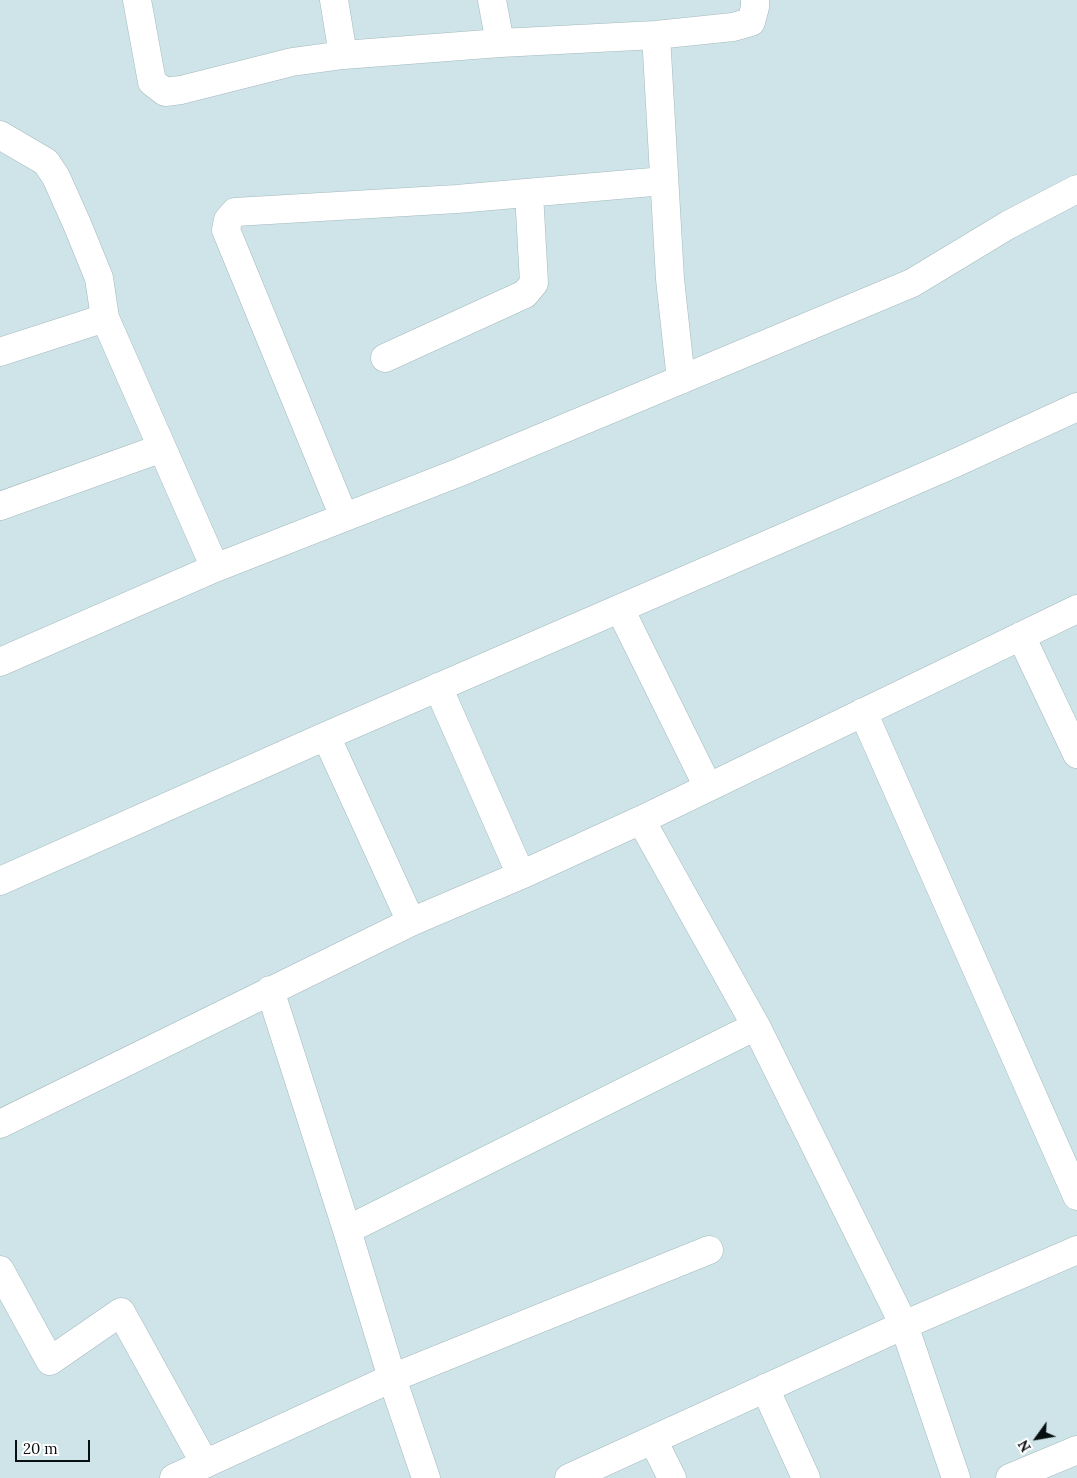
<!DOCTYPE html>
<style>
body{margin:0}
#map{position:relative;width:1077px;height:1478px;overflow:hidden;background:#cee4e9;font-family:Lora,serif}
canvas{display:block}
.north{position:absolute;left:1012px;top:1413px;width:50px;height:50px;-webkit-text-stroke:4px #fff;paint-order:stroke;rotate:238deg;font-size:14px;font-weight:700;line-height:20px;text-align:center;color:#070f10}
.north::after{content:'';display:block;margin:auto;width:18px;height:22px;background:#070f10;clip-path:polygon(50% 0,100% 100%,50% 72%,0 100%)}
.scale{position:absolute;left:15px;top:1440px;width:75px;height:22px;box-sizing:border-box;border:2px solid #070f10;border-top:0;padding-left:6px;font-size:15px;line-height:18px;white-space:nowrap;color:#070f10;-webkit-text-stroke:4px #fff;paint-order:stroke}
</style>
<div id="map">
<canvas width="1077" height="1478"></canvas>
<div class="north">N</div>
<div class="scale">20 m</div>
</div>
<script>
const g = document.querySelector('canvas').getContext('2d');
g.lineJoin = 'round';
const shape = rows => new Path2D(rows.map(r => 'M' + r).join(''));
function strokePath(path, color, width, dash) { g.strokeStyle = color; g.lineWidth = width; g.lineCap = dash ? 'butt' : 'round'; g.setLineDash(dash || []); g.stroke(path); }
const minor = shape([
 [137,0,152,82,165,92,181,90,292,62,343,55,500,43,656,35,733,27,751,22,755,7,755,0],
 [334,0,343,55],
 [492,0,500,43],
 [656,35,670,279,681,380],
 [0,135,46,162,56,177,77,224,99,278,105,318],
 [0,352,105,318,215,568],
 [385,358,525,294,534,283,529,193],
 [0,506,162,448],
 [344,517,226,230,228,220,235,212,457,199,664,181],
 [620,609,708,787],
 [1021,636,1077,754],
 [0,662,215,568,460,472,912,283,1008,225,1077,189],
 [438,687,521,875],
 [863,712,1077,1196],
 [326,736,411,922],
 [0,881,326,736,953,464,1077,407],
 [270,990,347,1230,392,1378,426,1478],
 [756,1026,904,1325,956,1478],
 [0,1124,411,922,521,875,641,820],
 [347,1230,756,1026,641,820,1077,609],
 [0,1270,50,1361,121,1312,205,1464],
 [765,1388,806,1478],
 [653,1440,672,1478],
 [174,1478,392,1378,709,1250],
 [569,1478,904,1325,1077,1250],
 [1010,1478,1077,1450]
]);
strokePath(minor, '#a3b9bd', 29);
strokePath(minor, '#fff', 28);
</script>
